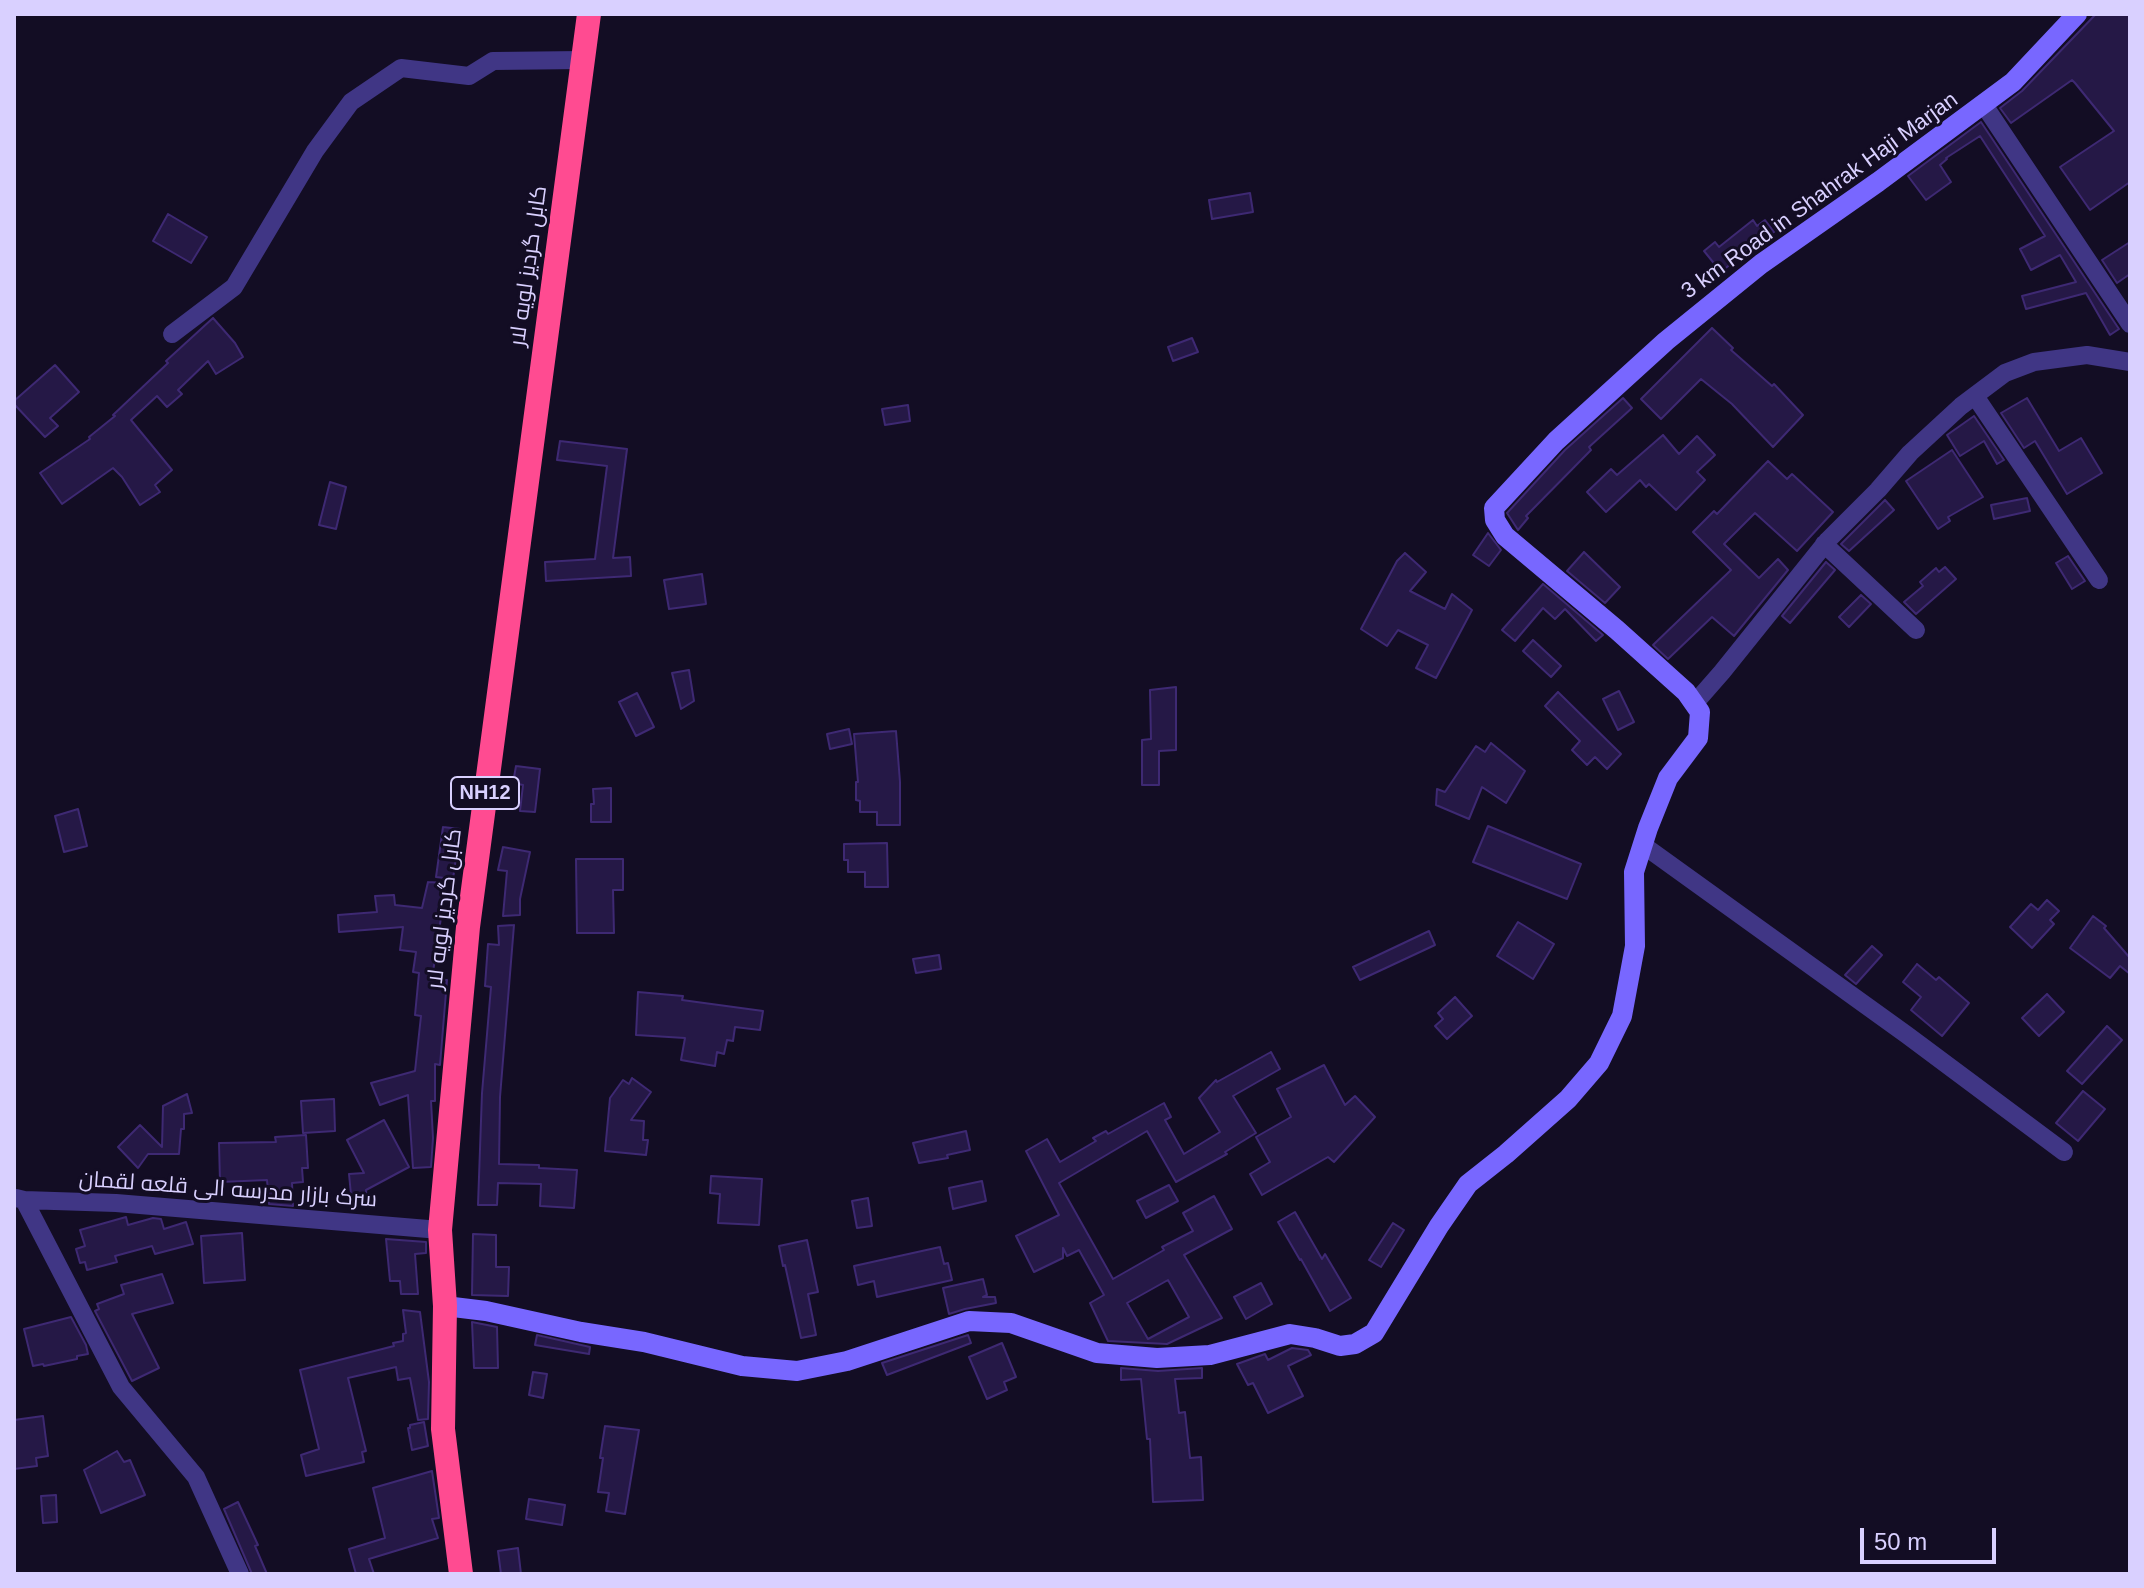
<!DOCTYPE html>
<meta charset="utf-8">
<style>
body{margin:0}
#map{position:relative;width:2144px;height:1588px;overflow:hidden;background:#130d24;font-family:Helvetica,sans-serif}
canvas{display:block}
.frame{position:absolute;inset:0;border:16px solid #d9d0ff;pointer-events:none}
.scale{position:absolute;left:1860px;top:1528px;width:136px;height:36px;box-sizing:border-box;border:4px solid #d9d0ff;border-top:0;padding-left:10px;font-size:24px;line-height:28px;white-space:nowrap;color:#d9d0ff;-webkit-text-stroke:6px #130d24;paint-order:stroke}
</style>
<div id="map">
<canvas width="2144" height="1588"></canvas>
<div class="frame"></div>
<div class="scale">50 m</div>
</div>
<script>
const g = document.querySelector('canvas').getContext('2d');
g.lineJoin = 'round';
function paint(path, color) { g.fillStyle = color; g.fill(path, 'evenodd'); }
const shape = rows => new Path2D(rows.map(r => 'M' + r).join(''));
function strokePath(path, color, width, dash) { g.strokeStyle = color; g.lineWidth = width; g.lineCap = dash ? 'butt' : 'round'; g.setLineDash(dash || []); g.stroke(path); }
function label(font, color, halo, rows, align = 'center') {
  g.font = font + ' Helvetica,Cairo,sans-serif'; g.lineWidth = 6; g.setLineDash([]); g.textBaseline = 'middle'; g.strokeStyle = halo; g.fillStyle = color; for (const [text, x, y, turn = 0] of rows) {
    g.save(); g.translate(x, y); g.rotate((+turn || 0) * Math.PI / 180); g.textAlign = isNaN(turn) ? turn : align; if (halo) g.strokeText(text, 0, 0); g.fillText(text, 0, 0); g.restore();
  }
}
const building = shape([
 [2096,14,2130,14,2130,182,2090,210,2060,167,2114,131,2075,83,2072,80,2011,123,2000,108,2022,91,2096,14],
 [1981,122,2119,329,2110,335,2086,293,2026,309,2022,296,2076,282,2060,255,2031,270,2020,249,2045,236,1980,136,1946,158,1947,159,1940,165,1951,182,1926,200,1908,176,1981,122],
 [1250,193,1253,212,1212,219,1209,200,1250,193],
 [168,214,207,237,191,263,153,241,168,214],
 [1753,220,1757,226,1765,220,1774,232,1755,244,1721,272,1704,251,1715,242,1719,247,1753,220],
 [2130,242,2130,274,2117,283,2102,260,2130,242],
 [213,318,235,343,243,357,216,374,208,361,178,390,182,394,167,407,157,396,131,420,172,470,155,485,160,492,140,505,122,477,113,468,62,504,40,473,90,439,89,437,115,416,113,415,168,363,166,361,213,318],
 [1712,328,1733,348,1731,350,1772,386,1774,384,1803,415,1773,447,1732,404,1701,379,1661,419,1641,399,1712,328],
 [1192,338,1198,352,1173,361,1168,347,1192,338],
 [55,365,79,392,50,418,58,426,45,437,14,404,14,401,55,365],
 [1623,398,1632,408,1589,447,1591,450,1526,516,1528,518,1518,530,1507,513,1565,450,1623,398],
 [2027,398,2059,451,2081,438,2102,473,2067,494,2035,441,2024,448,2001,413,2027,398],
 [908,405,910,421,885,425,882,409,908,405],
 [1974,416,2004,460,1997,464,1984,441,1960,456,1947,435,1974,416],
 [1663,435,1679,454,1697,436,1715,455,1697,472,1705,480,1676,510,1649,484,1646,487,1640,480,1606,512,1587,492,1611,469,1617,475,1663,435],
 [560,441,627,449,613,558,630,557,631,576,546,581,545,562,595,559,607,466,557,460,560,441],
 [1952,450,1983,497,1948,517,1950,521,1938,529,1906,481,1952,450],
 [1768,461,1787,479,1792,474,1833,512,1797,551,1755,513,1724,544,1759,578,1778,559,1788,570,1734,636,1712,617,1668,659,1653,645,1731,570,1693,532,1714,511,1717,514,1768,461],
 [330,482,346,487,336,529,319,525,330,482],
 [2027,498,2030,511,1994,519,1991,505,2027,498],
 [1885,500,1894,510,1849,551,1841,544,1885,500],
 [1488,533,1501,550,1489,566,1473,555,1488,533],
 [1584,552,1620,587,1605,603,1567,571,1584,552],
 [1405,553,1426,572,1410,591,1445,609,1452,594,1472,610,1436,678,1416,668,1428,645,1398,630,1387,646,1361,629,1397,561,1405,553],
 [2068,556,2085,581,2072,589,2056,563,2068,556],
 [1826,562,1835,570,1790,623,1782,616,1826,562],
 [1945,567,1956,579,1916,614,1904,602,1923,586,1920,582,1936,568,1939,572,1945,567],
 [702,574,706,604,669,609,664,580,702,574],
 [1543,584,1603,635,1596,641,1565,609,1555,619,1543,608,1515,641,1502,630,1543,584],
 [1861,595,1871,604,1849,627,1839,617,1861,595],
 [1533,640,1561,666,1551,677,1523,651,1533,640],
 [689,670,694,701,681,709,672,673,689,670],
 [1176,687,1176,750,1159,751,1159,785,1142,785,1142,740,1151,739,1150,690,1176,687],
 [1619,691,1634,722,1618,730,1603,699,1619,691],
 [1558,692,1621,754,1607,769,1595,757,1587,765,1572,750,1580,741,1545,706,1558,692],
 [637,693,654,727,636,736,619,702,637,693],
 [849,729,852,744,830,749,827,734,849,729],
 [896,731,900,782,900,825,877,825,877,812,860,812,860,801,856,800,856,782,858,782,854,734,896,731],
 [1491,743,1525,771,1506,803,1482,787,1469,819,1436,805,1437,789,1445,792,1476,746,1485,752,1491,743],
 [516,766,540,769,535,812,520,811,523,785,513,783,516,766],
 [611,788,611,822,591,822,591,804,594,804,593,789,611,788],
 [78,809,87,846,64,852,55,816,78,809],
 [1488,826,1581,864,1567,899,1473,862,1488,826],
 [443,827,460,829,453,879,436,877,443,827],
 [887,843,888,887,865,887,865,872,848,872,848,860,844,860,844,844,887,843],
 [503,847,530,852,520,899,520,915,503,916,507,871,498,870,503,847],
 [576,859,623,859,623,890,613,890,614,933,577,933,576,859],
 [428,882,446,883,432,979,447,980,440,1065,435,1064,435,1101,431,1101,433,1138,431,1167,413,1168,408,1095,380,1105,371,1083,415,1071,421,1016,415,1015,419,973,413,972,416,952,400,950,403,927,339,932,338,915,377,912,375,896,394,895,395,905,422,908,428,882],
 [2047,900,2059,911,2050,920,2054,924,2032,948,2010,927,2031,904,2038,910,2047,900],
 [2093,916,2106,926,2104,928,2130,958,2130,974,2120,966,2110,978,2070,948,2093,916],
 [1518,922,1554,944,1533,979,1497,956,1518,922],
 [514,925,500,1097,499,1164,539,1165,539,1168,577,1170,574,1208,540,1206,541,1184,498,1183,497,1205,478,1205,482,1093,491,987,485,986,488,944,499,945,498,926,514,925],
 [1429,931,1435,945,1360,980,1353,967,1429,931],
 [1872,946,1882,955,1856,984,1845,975,1872,946],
 [939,955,941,969,916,973,913,959,939,955],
 [1917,964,1936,980,1939,977,1969,1003,1942,1036,1911,1010,1921,997,1903,982,1917,964],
 [638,992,683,996,682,1000,763,1011,760,1030,735,1027,733,1041,727,1040,724,1054,717,1052,715,1066,681,1060,685,1038,636,1035,638,992],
 [2047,994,2064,1012,2039,1036,2022,1018,2047,994],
 [1455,997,1472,1016,1447,1039,1435,1026,1443,1019,1438,1013,1455,997],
 [2107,1026,2122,1040,2082,1084,2067,1071,2107,1026],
 [1271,1052,1280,1069,1233,1096,1256,1133,1225,1152,1227,1154,1176,1182,1147,1131,1059,1183,1113,1279,1164,1250,1162,1247,1193,1231,1183,1213,1214,1196,1232,1229,1184,1255,1222,1318,1167,1344,1108,1341,1090,1303,1104,1295,1079,1250,1067,1256,1063,1248,1063,1258,1034,1272,1016,1236,1059,1215,1026,1151,1047,1139,1060,1162,1096,1141,1093,1138,1106,1131,1108,1134,1164,1103,1171,1117,1165,1120,1184,1154,1220,1132,1199,1098,1216,1080,1217,1082,1271,1052],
 [1168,1280,1189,1317,1148,1339,1127,1303,1168,1280],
 [1324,1065,1345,1105,1355,1096,1375,1117,1334,1162,1328,1157,1262,1195,1250,1174,1270,1162,1256,1137,1291,1117,1277,1089,1324,1065],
 [632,1078,651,1092,631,1120,644,1121,643,1140,648,1140,646,1155,605,1151,610,1098,623,1080,629,1084,632,1078],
 [2083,1091,2105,1109,2078,1141,2056,1123,2083,1091],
 [187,1094,192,1113,184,1114,184,1129,181,1129,179,1154,148,1154,138,1168,118,1147,140,1125,162,1147,163,1106,187,1094],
 [334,1099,335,1131,303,1133,301,1101,334,1099],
 [384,1120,409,1167,366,1190,367,1206,352,1205,349,1174,364,1173,347,1140,384,1120],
 [966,1131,970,1150,947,1155,948,1158,919,1163,913,1143,966,1131],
 [306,1135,308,1168,302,1168,303,1182,292,1183,293,1206,269,1204,267,1180,220,1182,219,1143,276,1142,275,1137,306,1135],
 [711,1176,762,1179,759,1225,718,1223,720,1194,710,1193,711,1176],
 [982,1181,986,1201,953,1209,949,1188,982,1181],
 [1169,1185,1178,1201,1146,1218,1137,1201,1169,1185],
 [868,1198,872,1226,857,1228,852,1201,868,1198],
 [1295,1212,1322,1259,1325,1254,1351,1298,1330,1311,1301,1259,1300,1260,1278,1222,1295,1212],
 [126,1217,128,1225,153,1218,161,1219,164,1229,186,1222,193,1244,155,1254,152,1246,115,1256,117,1262,87,1270,85,1262,80,1263,76,1249,85,1246,80,1230,126,1217],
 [1393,1223,1404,1230,1381,1267,1369,1260,1393,1223],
 [242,1233,245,1280,204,1283,201,1236,242,1233],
 [473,1234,496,1235,496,1267,509,1267,508,1296,472,1295,473,1234],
 [386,1239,426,1242,426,1253,415,1254,418,1294,401,1294,400,1281,390,1281,386,1239],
 [807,1240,818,1292,808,1294,816,1335,801,1338,785,1265,783,1266,779,1246,807,1240],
 [940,1247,944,1264,948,1263,952,1280,877,1297,874,1281,858,1285,854,1266,940,1247],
 [162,1274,173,1303,132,1314,159,1368,132,1381,95,1311,99,1309,97,1304,124,1294,121,1285,162,1274],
 [983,1279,987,1295,983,1297,995,1297,996,1303,965,1309,949,1314,943,1288,983,1279],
 [1261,1283,1272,1304,1246,1319,1234,1297,1261,1283],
 [403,1310,420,1312,429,1382,428,1419,418,1420,410,1378,398,1380,396,1367,348,1378,366,1451,362,1452,364,1462,306,1476,301,1455,319,1449,300,1370,394,1346,393,1343,403,1341,403,1334,406,1333,403,1310],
 [71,1317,86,1345,88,1354,77,1356,77,1359,44,1366,43,1364,33,1366,24,1329,71,1317],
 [472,1322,497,1327,498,1368,474,1368,472,1322],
 [537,1335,590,1347,589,1354,535,1345,537,1335],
 [968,1335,971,1343,887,1375,882,1363,968,1335],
 [1002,1343,1016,1377,1004,1382,1007,1390,987,1399,969,1357,1002,1343],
 [1292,1348,1308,1350,1311,1355,1288,1366,1303,1396,1268,1413,1253,1383,1248,1385,1237,1364,1265,1354,1268,1360,1292,1348],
 [1121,1368,1158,1371,1202,1368,1202,1378,1175,1379,1179,1413,1185,1412,1190,1458,1201,1457,1203,1500,1153,1502,1150,1439,1147,1439,1141,1379,1121,1380,1121,1368],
 [533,1372,547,1374,543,1398,529,1395,533,1372],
 [43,1416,48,1456,36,1458,37,1466,14,1469,14,1420,43,1416],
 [424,1422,428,1446,412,1450,408,1428,410,1428,410,1425,424,1422],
 [605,1426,639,1430,625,1514,606,1511,609,1493,598,1492,603,1458,600,1458,605,1426],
 [117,1451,124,1462,130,1460,145,1495,101,1513,84,1470,117,1451],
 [432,1471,439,1518,432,1519,438,1538,369,1559,374,1574,356,1574,349,1549,385,1538,373,1488,432,1471],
 [56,1495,57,1522,43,1523,41,1496,56,1495],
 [529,1499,565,1505,562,1525,526,1519,529,1499],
 [238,1502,258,1545,255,1546,267,1574,252,1574,224,1509,238,1502],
 [518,1548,521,1574,501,1574,498,1551,518,1548]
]);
paint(building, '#251846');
strokePath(building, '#3e2973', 2);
strokePath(shape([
 [1984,105,2130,324],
 [172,334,234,287,315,151,351,102,401,68,469,76,493,61,582,60],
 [1975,396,2099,580],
 [1824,544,1916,630],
 [1694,704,1722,672,1828,540,1878,490,1910,453,1961,406,2005,373,2034,362,2087,355,2130,362],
 [1643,845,1907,1035,2064,1152],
 [16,1198,24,1200,116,1203,440,1230],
 [24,1200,121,1387,196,1477,240,1574]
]), '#403685', 18);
strokePath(shape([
 [445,1306,486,1311,581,1332,644,1342,742,1366,797,1371,847,1361,969,1321,1011,1323,1097,1353,1157,1358,1210,1355,1290,1334,1315,1338,1340,1346,1355,1344,1374,1333,1439,1226,1468,1184,1506,1154,1568,1099,1599,1063,1622,1016,1635,946,1634,872,1648,828,1668,778,1698,738,1700,712,1686,692,1617,630,1505,536,1495,520,1494,508,1556,441,1666,341,1761,264,1878,182,2013,82,2077,14]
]), '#7867ff', 20);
strokePath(shape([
 [461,1574,443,1429,445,1306,440,1230,468,927,589,14]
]), '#ff4b91', 24);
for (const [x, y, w] of [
 [485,793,68]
]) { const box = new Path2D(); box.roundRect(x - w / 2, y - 16, w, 32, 6); g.fillStyle = '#130d24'; g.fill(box); strokePath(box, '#d9d0ff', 2); }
label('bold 20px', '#d9d0ff', null, [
 ["NH12",485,793]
]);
label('22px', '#d9d0ff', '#130d24', [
 ["3 km Road in Shahrak Haji Marjan",1820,196,-36],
 ["کابل گردیز لویه لار",529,266,-82],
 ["کابل گردیز لویه لار",445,909,-83],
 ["سرک بازار مدرسه الی قلعه لقمان",228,1190,4]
]);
</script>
